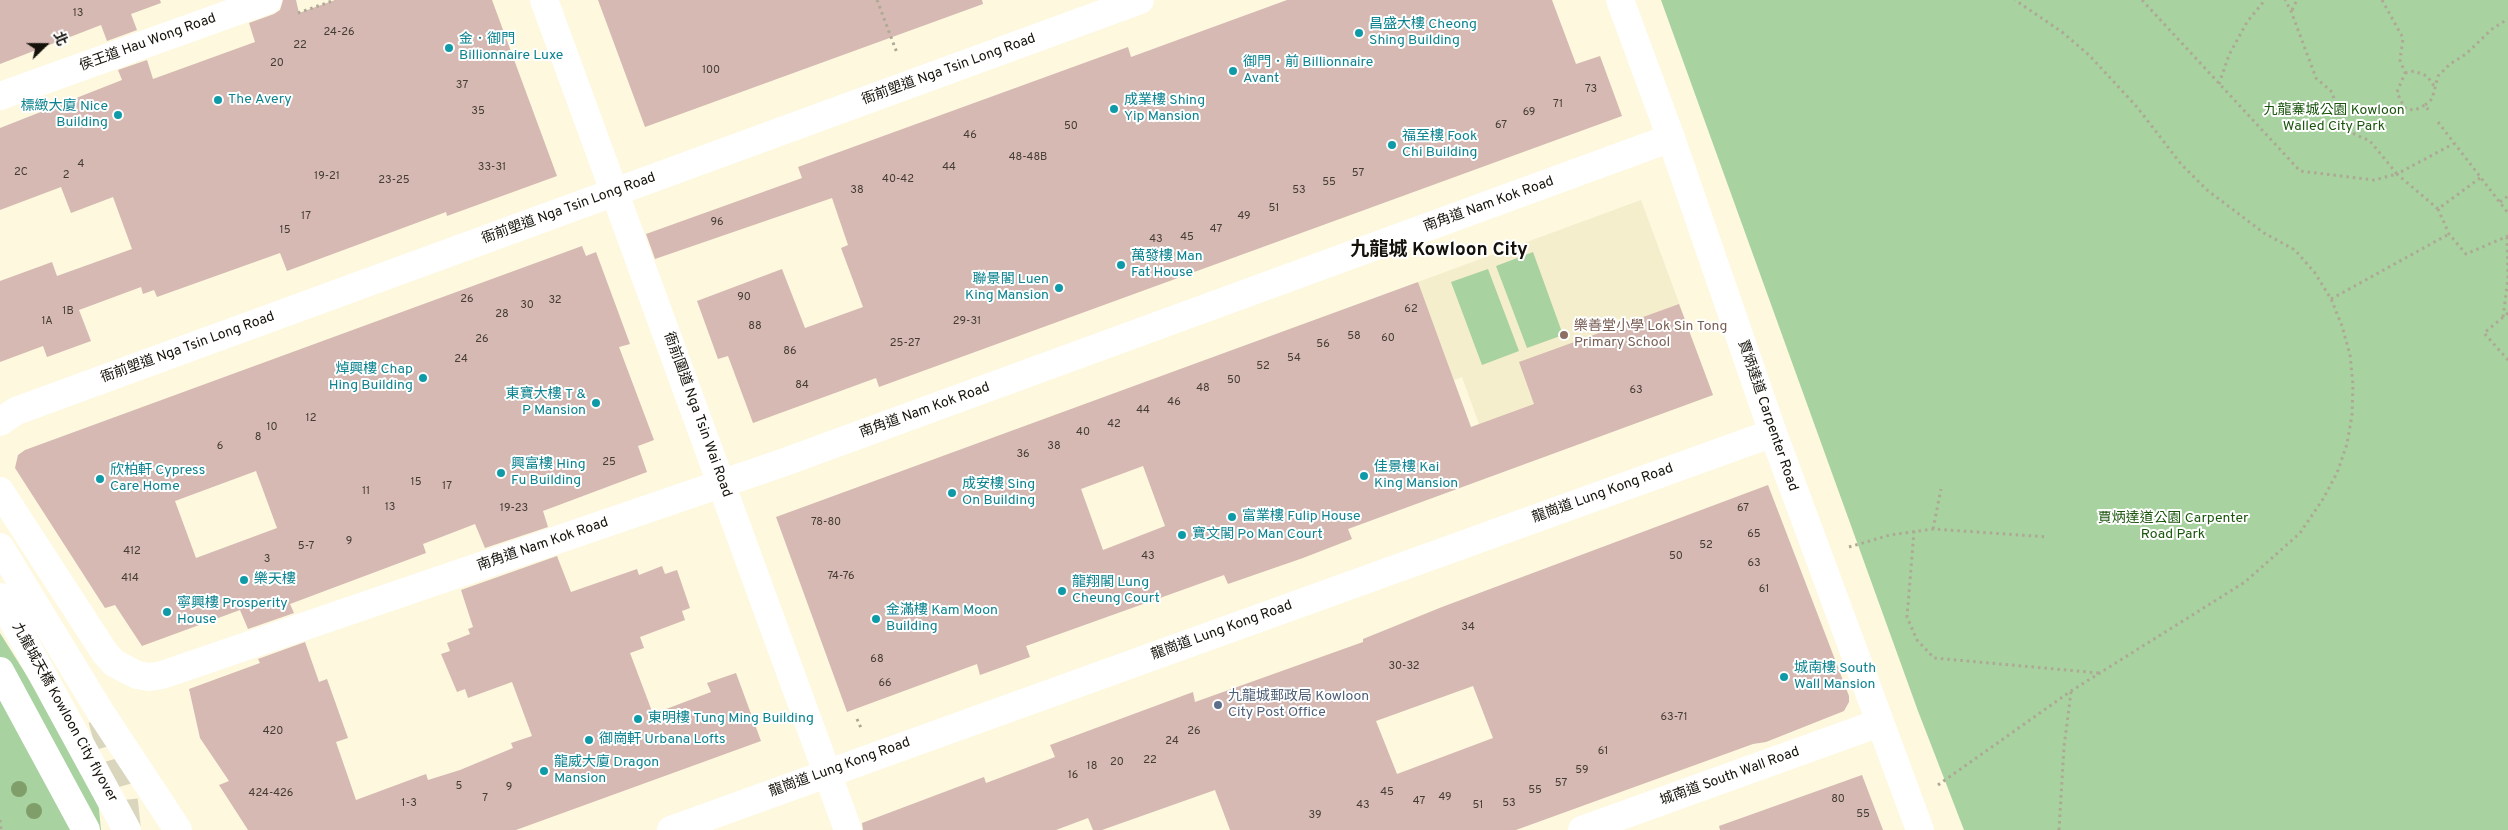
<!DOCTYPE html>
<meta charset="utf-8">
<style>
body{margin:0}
#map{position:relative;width:2508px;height:830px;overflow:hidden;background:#fdf8de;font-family:Overpass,"Noto Sans TC",sans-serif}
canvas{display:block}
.north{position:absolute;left:20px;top:20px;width:50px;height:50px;-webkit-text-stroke:4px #fff;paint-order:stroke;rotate:68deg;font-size:14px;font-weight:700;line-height:20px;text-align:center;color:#14120a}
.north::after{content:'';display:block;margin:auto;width:18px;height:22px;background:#14120a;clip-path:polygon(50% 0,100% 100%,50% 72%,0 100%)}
</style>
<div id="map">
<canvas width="2508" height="830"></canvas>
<div class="north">北</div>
</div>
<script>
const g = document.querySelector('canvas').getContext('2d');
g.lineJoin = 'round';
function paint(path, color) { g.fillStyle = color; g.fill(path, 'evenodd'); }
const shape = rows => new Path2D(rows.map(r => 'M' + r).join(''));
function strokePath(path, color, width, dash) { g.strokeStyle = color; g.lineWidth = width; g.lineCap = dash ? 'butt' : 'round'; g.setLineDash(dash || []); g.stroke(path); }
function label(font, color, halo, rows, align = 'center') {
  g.font = font + ' Overpass,"Noto Sans TC",sans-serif'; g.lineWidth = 4; g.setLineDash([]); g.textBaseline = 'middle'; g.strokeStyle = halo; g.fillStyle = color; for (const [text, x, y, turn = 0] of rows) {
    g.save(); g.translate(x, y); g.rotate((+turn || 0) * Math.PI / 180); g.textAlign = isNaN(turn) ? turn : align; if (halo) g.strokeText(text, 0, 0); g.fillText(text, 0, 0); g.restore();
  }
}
paint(shape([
 [1641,200,1713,395,1497,474,1462,377,1454,380,1418,282]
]), '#f4eecc');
paint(shape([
 [1661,0,2508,0,2508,830,1964,830,1918,711],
 [1533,252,1563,335,1527,348,1496,266],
 [1488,269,1519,351,1482,365,1451,282],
 [0,633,91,778,98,799,101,830,0,830]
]), '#a8d29f');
paint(shape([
 [0,0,160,0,161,3,131,14,137,30,107,41,101,25,0,64],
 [283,0,296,0,299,13,335,0,492,0,557,176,447,216,446,212,287,271,280,253,157,297,154,290,143,294,141,287,79,310,91,341,47,357,43,346,0,362,0,281,52,262,57,276,132,249,113,197,71,213,61,187,0,210,0,128,122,80,118,70,147,60,153,79,255,42,249,23,274,14,280,10],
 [598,0,982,0,983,4,645,127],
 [1287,0,1552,0,1576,64,1600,56,1622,116,879,387,876,378,753,423,728,356,718,359,697,301,782,269,805,328,863,307,841,248,848,245,832,198,655,259,646,234,802,178,798,167,1128,47,1131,57],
 [582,246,586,256,596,252,630,344,619,347,654,440,638,446,647,472,543,511,548,527,485,548,475,524,423,544,426,553,290,604,294,613,248,629,240,610,142,646,115,605,105,608,15,468,18,455,25,450],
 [256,471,277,528,196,558,175,501],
 [1418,282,1471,427,1534,404,1519,362,1679,304,1713,395,1348,529,1352,539,1303,558,1228,584,1224,575,1026,646,1030,657,980,675,977,664,847,712,776,517],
 [1143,466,1165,526,1103,550,1081,489],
 [1768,485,1849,696,1849,702,1844,711,1766,742,1753,744,1516,830,1230,830,1215,790,1102,830,1093,830,1088,818,1056,830,863,830,862,823,984,777,986,783,1055,757,1050,745,1193,692,1195,702,1363,642,1363,639,1442,607],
 [1473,686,1493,738,1397,774,1376,721],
 [557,556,571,592,637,569,639,575,662,566,665,574,677,570,690,608,682,611,685,620,640,637,644,648,630,653,653,714,711,692,707,683,736,673,761,741,516,830,248,830,219,785,229,781,200,738,189,689,260,663,258,659,305,642,319,682,327,679,348,738,336,742,356,800,426,774,428,780,460,770,513,748,511,743,532,736,512,682,468,698,465,689,457,692,441,654,450,651,447,643,470,634,468,629,473,627,461,590],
 [1862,775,1883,830,1720,830,1719,826]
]), '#d5b9b2');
strokePath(shape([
 [102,719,123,793,127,830]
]), '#dad6be', 28, [28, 14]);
strokePath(shape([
 [877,0,897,53],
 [2142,0,2300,171,2374,180,2397,174,2370,141,2343,129,2332,92,2316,78,2291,11,2285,0],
 [2382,0,2403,38,2400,60,2405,73,2397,92,2401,101,2406,109,2415,110,2425,105,2429,111],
 [2292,10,2297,0],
 [298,13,335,0],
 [2405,73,2414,71,2427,76,2434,86],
 [2219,84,2229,55,2247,22,2265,0],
 [2425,105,2432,99,2438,76,2450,64,2466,54,2492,29,2508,19],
 [2438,122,2508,213],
 [2480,178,2438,209,2449,234,2466,254,2508,236],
 [2500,202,2508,196],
 [2438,209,2397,174,2453,144],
 [2331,299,2449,234],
 [2508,313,2484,333,2508,360],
 [2503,317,2508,279,2507,236],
 [1933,529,1941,489],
 [1914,531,1907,617,1917,640,1934,658,2099,673],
 [1849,547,1890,535,1933,529,2048,537],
 [857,719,861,728],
 [1938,785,2071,691,2245,582,2300,533,2323,499,2337,473,2347,444,2352,415,2353,385,2350,355,2342,326,2331,299,2315,273,2295,250,2264,233,2207,190,2181,164,2137,107,2089,55,2062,32,2015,0],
 [0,820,1,830],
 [2059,830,2064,747,2071,692]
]), '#ada995', 3, [2.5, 4]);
strokePath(shape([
 [0,96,268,0],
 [0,422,16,411,1140,0],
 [0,491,105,653,114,663,137,675,149,677,162,675,782,463,1671,138],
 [671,830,1773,433],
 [1582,830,1879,723]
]), '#fff', 28);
strokePath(shape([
 [544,0,848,830],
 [1620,0,1671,138,1773,433,1920,830]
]), '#fff', 28);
strokePath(shape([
 [0,547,101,713,178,830]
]), '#fff', 28);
strokePath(shape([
 [0,597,127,830],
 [0,671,86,830]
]), '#fff', 28);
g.fillStyle = '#809e6a';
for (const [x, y] of [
 [19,789],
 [34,811]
]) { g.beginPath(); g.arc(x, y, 8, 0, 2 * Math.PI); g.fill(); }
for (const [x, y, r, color] of [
 [1359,33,5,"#0f9aa8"],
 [449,48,5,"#0f9aa8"],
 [1233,71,5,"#0f9aa8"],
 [218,100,5,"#0f9aa8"],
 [1114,109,5,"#0f9aa8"],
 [118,115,5,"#0f9aa8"],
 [1392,145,5,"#0f9aa8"],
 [1121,265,5,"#0f9aa8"],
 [1059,288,5,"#0f9aa8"],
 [1564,335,5,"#8d6e63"],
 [423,378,5,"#0f9aa8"],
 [596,403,5,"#0f9aa8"],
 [501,473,5,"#0f9aa8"],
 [1364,476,5,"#0f9aa8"],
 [100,479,5,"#0f9aa8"],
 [952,493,5,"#0f9aa8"],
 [1232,517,5,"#0f9aa8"],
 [1182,535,5,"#0f9aa8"],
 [244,580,5,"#0f9aa8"],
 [1062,591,5,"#0f9aa8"],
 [167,612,5,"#0f9aa8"],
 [876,619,5,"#0f9aa8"],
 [1784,677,5,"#0f9aa8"],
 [1218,705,5,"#5c6f8a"],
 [638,719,5,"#0f9aa8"],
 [589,740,5,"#0f9aa8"],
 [544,771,5,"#0f9aa8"]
]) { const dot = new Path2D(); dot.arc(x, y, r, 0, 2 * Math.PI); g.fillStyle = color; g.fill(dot); strokePath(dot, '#fff', 2); }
label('11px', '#443c34', null, [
 ["13",78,14],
 ["24-26",339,33],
 ["22",300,46],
 ["20",277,64],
 ["100",711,71],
 ["37",462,86],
 ["73",1591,90],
 ["71",1558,105],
 ["35",478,112],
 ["69",1529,113],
 ["67",1501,126],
 ["50",1071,127],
 ["46",970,136],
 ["48-48B",1028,158],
 ["4",81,165],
 ["33-31",492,168],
 ["44",949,168],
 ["2C",21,173],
 ["57",1358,174],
 ["2",66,176],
 ["19-21",327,177],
 ["40-42",898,180],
 ["23-25",394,181],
 ["55",1329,183],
 ["38",857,191],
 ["53",1299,191],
 ["51",1274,209],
 ["17",306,217],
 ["49",1244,217],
 ["96",717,223],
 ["47",1216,230],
 ["15",285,231],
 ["45",1187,238],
 ["43",1156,240],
 ["90",744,298],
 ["26",467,300],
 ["32",555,301],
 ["30",527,306],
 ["62",1411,310],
 ["1B",68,312],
 ["28",502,315],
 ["1A",47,322],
 ["29-31",967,322],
 ["88",755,327],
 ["58",1354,337],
 ["60",1388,339],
 ["26",482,340],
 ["25-27",905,344],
 ["56",1323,345],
 ["86",790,352],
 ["54",1294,359],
 ["24",461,360],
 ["52",1263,367],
 ["50",1234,381],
 ["84",802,386],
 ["48",1203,389],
 ["63",1636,391],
 ["46",1174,403],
 ["44",1143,411],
 ["12",311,419],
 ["42",1114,425],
 ["10",272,428],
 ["40",1083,433],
 ["8",258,438],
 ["6",220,447],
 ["38",1054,447],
 ["36",1023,455],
 ["25",609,463],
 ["15",416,483],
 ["17",447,487],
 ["11",366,492],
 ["13",390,508],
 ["19-23",514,509],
 ["67",1743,509],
 ["78-80",826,523],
 ["65",1754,535],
 ["9",349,542],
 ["52",1706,546],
 ["5-7",306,547],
 ["412",132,552],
 ["43",1148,557],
 ["50",1676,557],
 ["3",267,560],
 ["63",1754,564],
 ["74-76",841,577],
 ["414",130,579],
 ["61",1764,590],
 ["34",1468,628],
 ["68",877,660],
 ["30-32",1404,667],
 ["66",885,684],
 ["63-71",1674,718],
 ["420",273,732],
 ["26",1194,732],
 ["24",1172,742],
 ["61",1603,752],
 ["22",1150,761],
 ["20",1117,763],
 ["18",1092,767],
 ["59",1582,771],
 ["16",1073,776],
 ["57",1561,784],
 ["5",459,787],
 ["9",509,788],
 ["55",1535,791],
 ["45",1387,793],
 ["424-426",271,794],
 ["49",1445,798],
 ["7",485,799],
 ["80",1838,800],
 ["47",1419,802],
 ["1-3",409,804],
 ["53",1509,804],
 ["43",1363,806],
 ["51",1478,806],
 ["55",1863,815],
 ["39",1315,816]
]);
label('14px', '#0d838f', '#fff', [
 ["昌盛大樓 Cheong",1369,25],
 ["Shing Building",1369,41],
 ["金．御門",459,40],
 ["Billionnaire Luxe",459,56],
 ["御門．前 Billionnaire",1243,63],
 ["Avant",1243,79],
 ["The Avery",228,100],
 ["成業樓 Shing",1124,101],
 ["Yip Mansion",1124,117],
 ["標緻大廈 Nice",108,107,"right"],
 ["Building",108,123,"right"],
 ["福至樓 Fook",1402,137],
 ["Chi Building",1402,153],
 ["萬發樓 Man",1131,257],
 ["Fat House",1131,273],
 ["聯景閣 Luen",1049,280,"right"],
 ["King Mansion",1049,296,"right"],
 ["焯興樓 Chap",413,370,"right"],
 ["Hing Building",413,386,"right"],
 ["東寶大樓 T &",586,395,"right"],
 ["P Mansion",586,411,"right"],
 ["興富樓 Hing",511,465],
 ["Fu Building",511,481],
 ["佳景樓 Kai",1374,468],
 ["King Mansion",1374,484],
 ["欣柏軒 Cypress",110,471],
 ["Care Home",110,487],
 ["成安樓 Sing",962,485],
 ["On Building",962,501],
 ["富業樓 Fulip House",1242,517],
 ["寶文閣 Po Man Court",1192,535],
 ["樂天樓",254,580],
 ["龍翔閣 Lung",1072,583],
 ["Cheung Court",1072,599],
 ["寧興樓 Prosperity",177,604],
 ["House",177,620],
 ["金滿樓 Kam Moon",886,611],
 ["Building",886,627],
 ["城南樓 South",1794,669],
 ["Wall Mansion",1794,685],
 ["東明樓 Tung Ming Building",648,719],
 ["御崗軒 Urbana Lofts",599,740],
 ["龍威大廈 Dragon",554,763],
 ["Mansion",554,779]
], 'left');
label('14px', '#14120a', '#fff', [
 ["侯王道 Hau Wong Road",148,43,-20],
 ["衙前塱道 Nga Tsin Long Road",949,70,-20],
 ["南角道 Nam Kok Road",1489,205,-20],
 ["衙前塱道 Nga Tsin Long Road",569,209,-20],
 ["衙前塱道 Nga Tsin Long Road",188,348,-20],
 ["南角道 Nam Kok Road",925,411,-20],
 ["衙前圍道 Nga Tsin Wai Road",697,415,70],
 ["賈炳達道 Carpenter Road",1767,416,71],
 ["龍崗道 Lung Kong Road",1603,494,-20],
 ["南角道 Nam Kok Road",543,545,-19],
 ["龍崗道 Lung Kong Road",1222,631,-20],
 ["九龍城天橋 Kowloon City flyover",64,713,61],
 ["龍崗道 Lung Kong Road",840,768,-20],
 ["城南道 South Wall Road",1730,777,-20]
]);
label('14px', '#1a550c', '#fff', [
 ["九龍寨城公園 Kowloon",2334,111],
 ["Walled City Park",2334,127],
 ["賈炳達道公園 Carpenter",2173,519],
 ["Road Park",2173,535]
]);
label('14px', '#785e54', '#fff', [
 ["樂善堂小學 Lok Sin Tong",1574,327],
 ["Primary School",1574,343]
], 'left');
label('14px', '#4e5e75', '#fff', [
 ["九龍城郵政局 Kowloon",1228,697],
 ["City Post Office",1228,713]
], 'left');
label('bold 19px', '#14120a', '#fff', [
 ["九龍城 Kowloon City",1439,251]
]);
</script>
